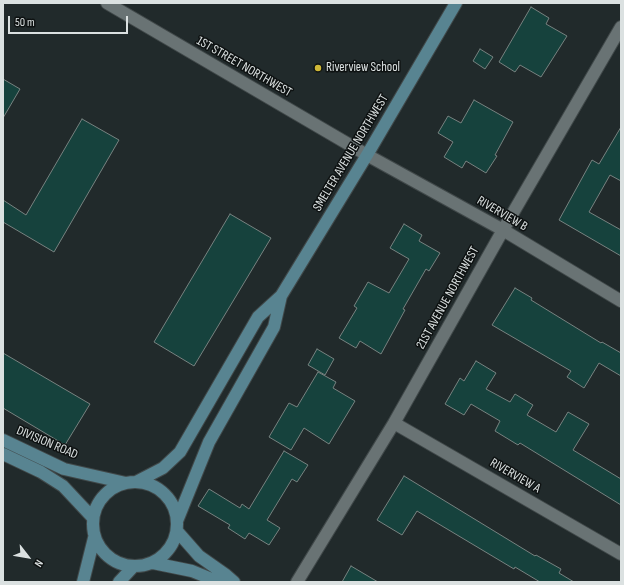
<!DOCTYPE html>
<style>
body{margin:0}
#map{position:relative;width:624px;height:585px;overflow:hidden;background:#212a2b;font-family:"Sofia Sans Condensed",sans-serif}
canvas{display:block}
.frame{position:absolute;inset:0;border:4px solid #dbe1e1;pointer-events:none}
.north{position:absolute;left:8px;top:537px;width:40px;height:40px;-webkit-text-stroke:3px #0e1212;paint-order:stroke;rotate:121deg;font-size:11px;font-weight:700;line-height:16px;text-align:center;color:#dbe1e1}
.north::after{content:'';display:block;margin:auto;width:14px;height:18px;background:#dbe1e1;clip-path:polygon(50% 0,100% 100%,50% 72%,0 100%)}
.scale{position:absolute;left:8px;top:16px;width:120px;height:18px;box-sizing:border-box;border:2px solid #dbe1e1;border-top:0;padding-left:5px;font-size:12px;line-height:14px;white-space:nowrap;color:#dbe1e1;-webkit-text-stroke:3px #0e1212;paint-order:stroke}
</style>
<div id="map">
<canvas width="624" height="585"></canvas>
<div class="frame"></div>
<div class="north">N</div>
<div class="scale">50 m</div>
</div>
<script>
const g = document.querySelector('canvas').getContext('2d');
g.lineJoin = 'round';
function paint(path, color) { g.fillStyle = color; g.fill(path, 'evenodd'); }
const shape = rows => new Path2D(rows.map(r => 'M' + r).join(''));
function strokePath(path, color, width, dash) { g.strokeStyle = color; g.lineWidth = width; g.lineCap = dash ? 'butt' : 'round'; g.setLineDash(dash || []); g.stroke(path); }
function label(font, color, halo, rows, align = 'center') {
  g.font = font + ' "Sofia Sans Condensed",sans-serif'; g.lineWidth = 3; g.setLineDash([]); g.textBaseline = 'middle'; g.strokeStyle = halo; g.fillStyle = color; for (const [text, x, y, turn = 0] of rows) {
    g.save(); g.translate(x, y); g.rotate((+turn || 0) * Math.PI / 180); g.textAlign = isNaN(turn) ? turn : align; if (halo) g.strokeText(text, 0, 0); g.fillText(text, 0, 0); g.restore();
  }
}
const building = shape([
 [531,7,549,18,546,24,567,36,541,77,520,65,515,72,499,62,531,7],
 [480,49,493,57,485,69,473,61,480,49],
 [3,79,20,89,3,118,3,79],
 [474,100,513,122,495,155,497,156,486,173,466,161,462,168,444,157,453,142,438,133,448,116,461,123,474,100],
 [82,119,119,140,54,252,3,222,3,200,26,215,82,119],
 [621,127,621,181,610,175,589,212,621,230,621,256,559,220,592,160,599,164,621,127],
 [230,214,271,238,194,366,154,342,230,214],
 [404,224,422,235,419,241,440,253,429,271,426,269,403,309,405,310,381,354,360,341,356,348,339,338,357,308,354,306,368,282,389,293,409,259,390,248,404,224],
 [515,288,532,298,531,300,601,343,602,342,621,353,621,376,599,363,584,388,567,377,571,371,492,325,515,288],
 [317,349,334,359,325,375,308,365,317,349],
 [3,353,90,404,65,445,3,408,3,353],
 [476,361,496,373,486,389,510,402,515,394,533,405,527,415,556,432,568,412,589,424,573,450,621,479,621,505,520,443,518,445,495,431,500,421,471,404,464,415,445,404,460,378,464,381,476,361],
 [318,372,336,382,333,388,355,401,329,444,304,428,291,450,269,437,289,403,297,407,318,372],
 [284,451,308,465,297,482,292,479,267,520,280,528,269,545,249,533,245,539,228,528,230,525,198,506,209,489,240,508,242,504,249,509,284,451],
 [404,476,535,556,536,555,561,569,559,573,574,582,540,582,515,567,514,569,417,511,402,535,377,520,404,476],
 [351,566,378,582,342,582,351,566]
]);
paint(building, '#16423d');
strokePath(building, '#778280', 1);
const street = shape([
 [107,3,367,155,503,230,621,301],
 [394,423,621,554],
 [297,582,394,423,503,230,621,27]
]);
const secondary = shape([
 [3,440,64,469,126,483],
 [3,454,41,472,63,486,93,518],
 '93 524a42 42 0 1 1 84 0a42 42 0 1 1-84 0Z',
 [136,482,163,468,180,452,258,317,281,296,367,155,456,3],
 [177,521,209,442,274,327,281,296],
 [177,531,199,556,226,575,234,582],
 [153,563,192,571,219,582],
 [83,582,94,538],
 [119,582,133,567]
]);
strokePath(street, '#404849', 14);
strokePath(secondary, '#404849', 14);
strokePath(street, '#697374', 12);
strokePath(secondary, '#588491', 12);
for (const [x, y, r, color] of [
 [318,68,4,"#cfb837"]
]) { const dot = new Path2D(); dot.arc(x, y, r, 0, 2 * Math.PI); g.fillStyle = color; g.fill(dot); strokePath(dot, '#0e1212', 1.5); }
label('13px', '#dbe1e1', '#0e1212', [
 ["1ST STREET NORTHWEST",244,67,30],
 ["SMELTER AVENUE NORTHWEST",351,153,-59],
 ["RIVERVIEW B",502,214,30],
 ["21ST AVENUE NORTHWEST",448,298,-61],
 ["DIVISION ROAD",47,443,23],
 ["RIVERVIEW A",515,476,30]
]);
label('13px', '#dbe1e1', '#0e1212', [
 ["Riverview School",326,68]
], 'left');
</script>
